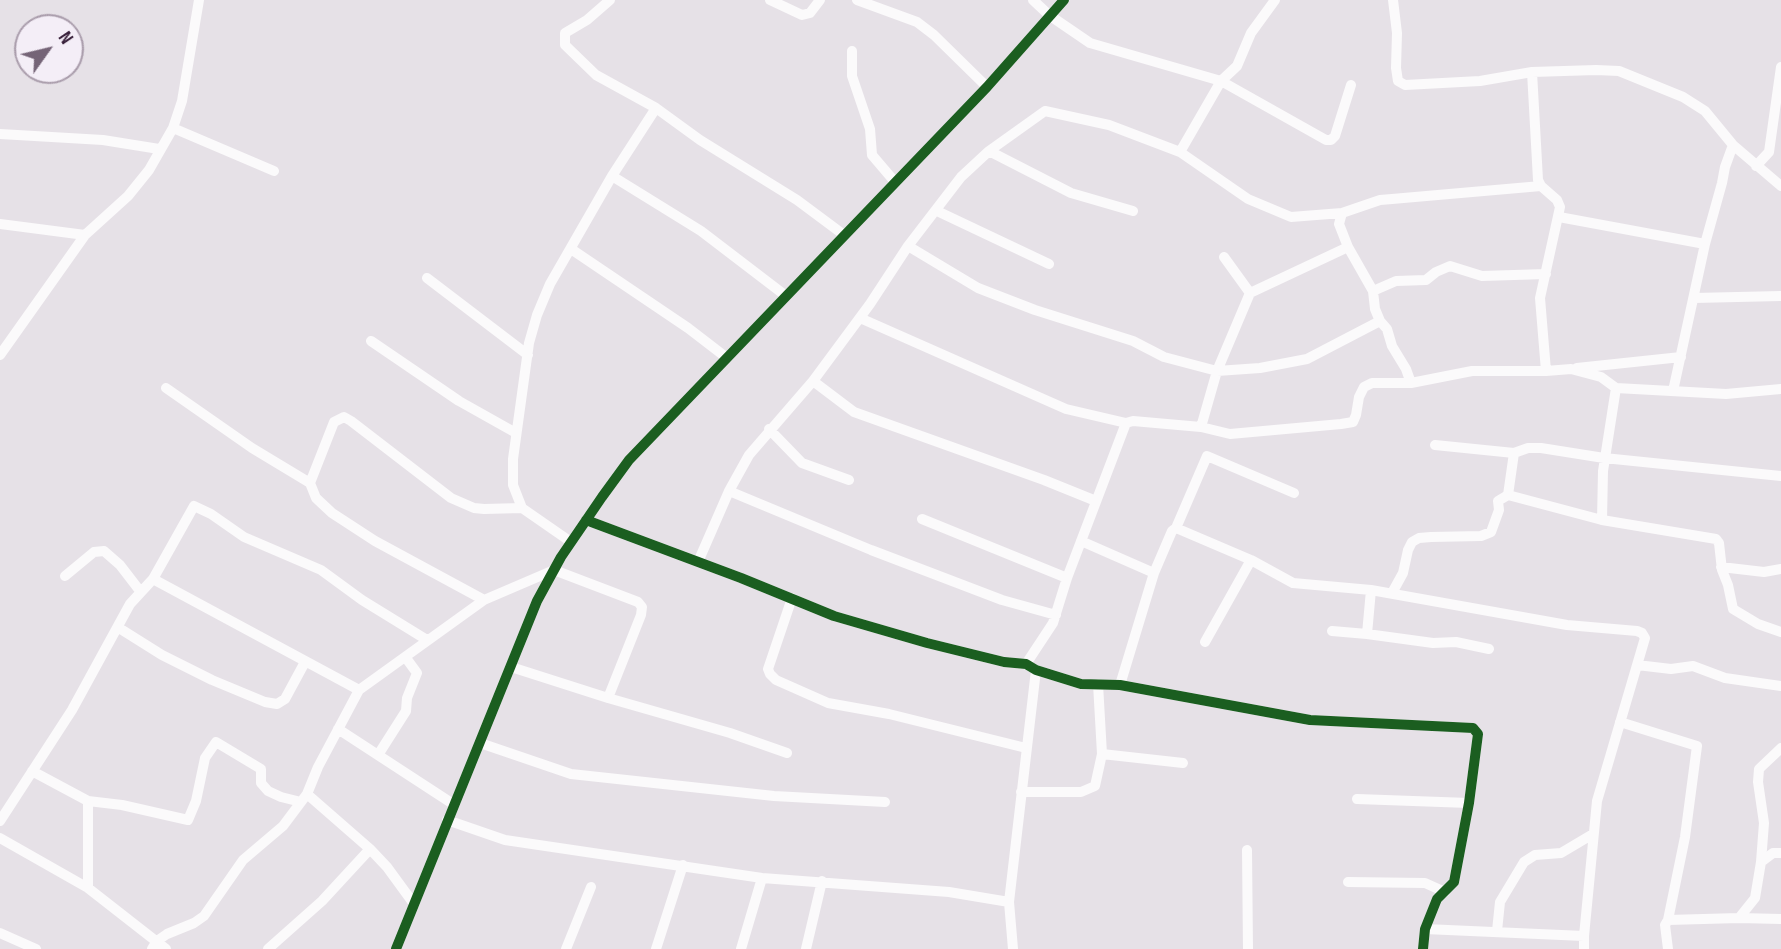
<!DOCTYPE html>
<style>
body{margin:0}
#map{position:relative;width:1781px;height:949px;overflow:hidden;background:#e6e1e7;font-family:"Sofia Sans Condensed",sans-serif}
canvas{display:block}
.north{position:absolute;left:14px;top:14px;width:70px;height:70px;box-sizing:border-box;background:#f4eef7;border:2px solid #a99cab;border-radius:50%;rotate:56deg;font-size:19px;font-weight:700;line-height:28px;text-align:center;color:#38203a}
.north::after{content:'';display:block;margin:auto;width:24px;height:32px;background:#756477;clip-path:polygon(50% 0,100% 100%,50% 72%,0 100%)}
</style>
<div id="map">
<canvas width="1781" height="949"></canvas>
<div class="north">N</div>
</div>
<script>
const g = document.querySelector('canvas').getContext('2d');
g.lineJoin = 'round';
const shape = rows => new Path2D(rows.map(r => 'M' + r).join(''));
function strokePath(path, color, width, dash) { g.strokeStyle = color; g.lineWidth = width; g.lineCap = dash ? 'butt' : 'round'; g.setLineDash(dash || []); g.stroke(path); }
strokePath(shape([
 [610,0,587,20,565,33,565,45,596,75,656,108,700,140,797,200,844,235],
 [770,0,802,15,810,13,820,0],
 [857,0,917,22,934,35,987,87],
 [1033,0,1049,15,1090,43,1221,81,1326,140,1331,140,1335,136,1351,85],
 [1393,0,1397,33,1396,68,1398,81,1405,85,1480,81,1532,72,1596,70,1619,71,1683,97,1705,111,1733,145,1781,186],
 [852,51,852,76,870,129,872,155,895,182],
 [1532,72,1538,180,1541,186,1557,200,1560,207,1540,298,1546,371],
 [173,128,274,171],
 [0,134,103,140,159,149],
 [989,151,1071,193,1133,211],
 [1180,152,1221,81,1237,66,1251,33,1275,0],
 [1756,166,1769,152,1781,67],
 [612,176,701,231,786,296],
 [937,211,1049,264],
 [1342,213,1339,224,1348,247,1373,291,1375,309,1380,321,1387,329,1392,346,1406,369,1411,383,1472,371,1546,371,1571,369,1601,377,1616,388,1726,394,1781,389],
 [1559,217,1705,244],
 [0,224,85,235],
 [908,246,978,288,1035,310,1133,341,1164,357,1217,371,1260,368,1307,359,1380,321],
 [571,249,688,328,727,358],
 [1224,257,1250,293],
 [427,278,528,355],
 [1373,291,1396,281,1426,280,1436,272,1450,266,1482,276,1546,274],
 [1694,298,1781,296],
 [860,318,1066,409,1126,423,1133,421,1201,427,1230,434,1341,424,1353,422,1356,415,1359,397,1364,387,1372,383,1411,383],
 [371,341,459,401,516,433],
 [0,355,85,235,128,196,149,170,173,128,182,101,199,0],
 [1577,368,1681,357],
 [813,381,854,412,1044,480,1096,501],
 [166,388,252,448,310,483],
 [1673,391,1705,244,1722,183,1725,167,1733,145],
 [1201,427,1217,371,1250,293,1348,247],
 [769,429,802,463,849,480],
 [1435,445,1514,453,1528,448,1541,448,1604,458,1781,476],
 [729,491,871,550,1002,600,1056,615],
 [1508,495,1602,520,1716,539,1719,543,1722,570,1728,585,1733,609,1758,624,1781,632],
 [922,519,1067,578],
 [586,520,741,578,834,616,927,643,1004,662,1026,664,1036,670,1081,684,1120,685,1310,720,1473,728,1478,734,1469,803,1454,882,1437,899,1425,929,1423,949],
 [1602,520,1603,471,1616,388],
 [1176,528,1207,456,1294,493],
 [1081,541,1154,573],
 [571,542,522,508,513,485,513,459,529,343,537,315,550,284,612,176,656,108],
 [698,562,729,491,749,455,813,381,870,304,908,246,961,177,989,151,1045,111,1109,125,1180,152,1248,199,1291,217,1342,213,1380,200,1392,199,1541,186],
 [1721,567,1764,572,1781,569],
 [65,576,94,552,104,551,120,565,140,591],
 [153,579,359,690],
 [1371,590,1367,634,1433,643,1456,642,1489,649],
 [1392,593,1403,573,1408,550,1412,542,1419,538,1431,537,1481,536,1491,532,1499,510,1498,501,1508,495,1514,453],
 [792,598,768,669,770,674,776,680,828,703,889,714,1026,748],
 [484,600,375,541,332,513,316,498,310,483,334,422,344,417,351,421,451,498,474,508,484,509,522,508],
 [119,628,162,655,212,680,265,702,277,704,285,699,305,662],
 [1332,631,1367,634],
 [1205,642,1251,560],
 [1026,664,1053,623,1067,578,1126,423],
 [1637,665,1671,669,1693,666,1725,678,1781,686],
 [511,667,608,698,730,733,787,753],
 [1120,685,1154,573,1172,531,1176,528,1251,560,1293,583,1371,590,1567,625,1637,631,1642,633,1645,638,1597,801,1584,936,1425,929],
 [1620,722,1697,746,1685,837,1668,920],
 [338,729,453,804],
 [480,743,571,774,774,796,885,802],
 [1102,754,1183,763],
 [378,755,406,711,407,698,417,673,406,658],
 [32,771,88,801,122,805,188,820,196,801,205,758,216,742,261,769,261,783,268,791,281,797,301,802],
 [1021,792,1081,792,1095,786,1102,754,1098,684],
 [307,794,370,849,387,867,414,904],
 [1357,799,1469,803],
 [447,820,505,840,762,878,949,892,1009,902],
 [0,821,72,710,130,604,153,579,194,506,211,514,244,537,321,570,362,600,427,640],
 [0,838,88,888,166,949],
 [1247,850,1248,949],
 [1761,862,1764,823,1758,782,1759,769,1781,748],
 [1348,882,1425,883,1445,892],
 [88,888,88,801],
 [1739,918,1781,919],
 [1497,931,1500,902,1524,862,1535,855,1561,853,1593,834],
 [0,933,36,949],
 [1584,936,1584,949],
 [152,949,157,941,167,934,194,923,204,916,243,860,283,826,307,794,318,767,359,690,484,600,554,570,638,602,642,607,641,615,608,698],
 [268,949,322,901,370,849],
 [396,949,537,601,561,557,602,497,629,460,987,87,1064,0],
 [566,949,591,887],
 [656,949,683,865],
 [741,949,762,878],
 [806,949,822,881],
 [1013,949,1009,902,1036,670],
 [1668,949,1665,925,1668,920,1739,918,1755,898,1761,862,1773,853,1781,853]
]), '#fbfafb', 10);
strokePath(shape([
 [586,520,741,578,834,616,927,643,1004,662,1026,664,1036,670,1081,684,1120,685,1310,720,1473,728,1478,734,1469,803,1454,882,1437,899,1425,929,1423,949],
 [396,949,537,601,561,557,602,497,629,460,987,87,1064,0]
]), '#1b5e20', 10);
</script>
